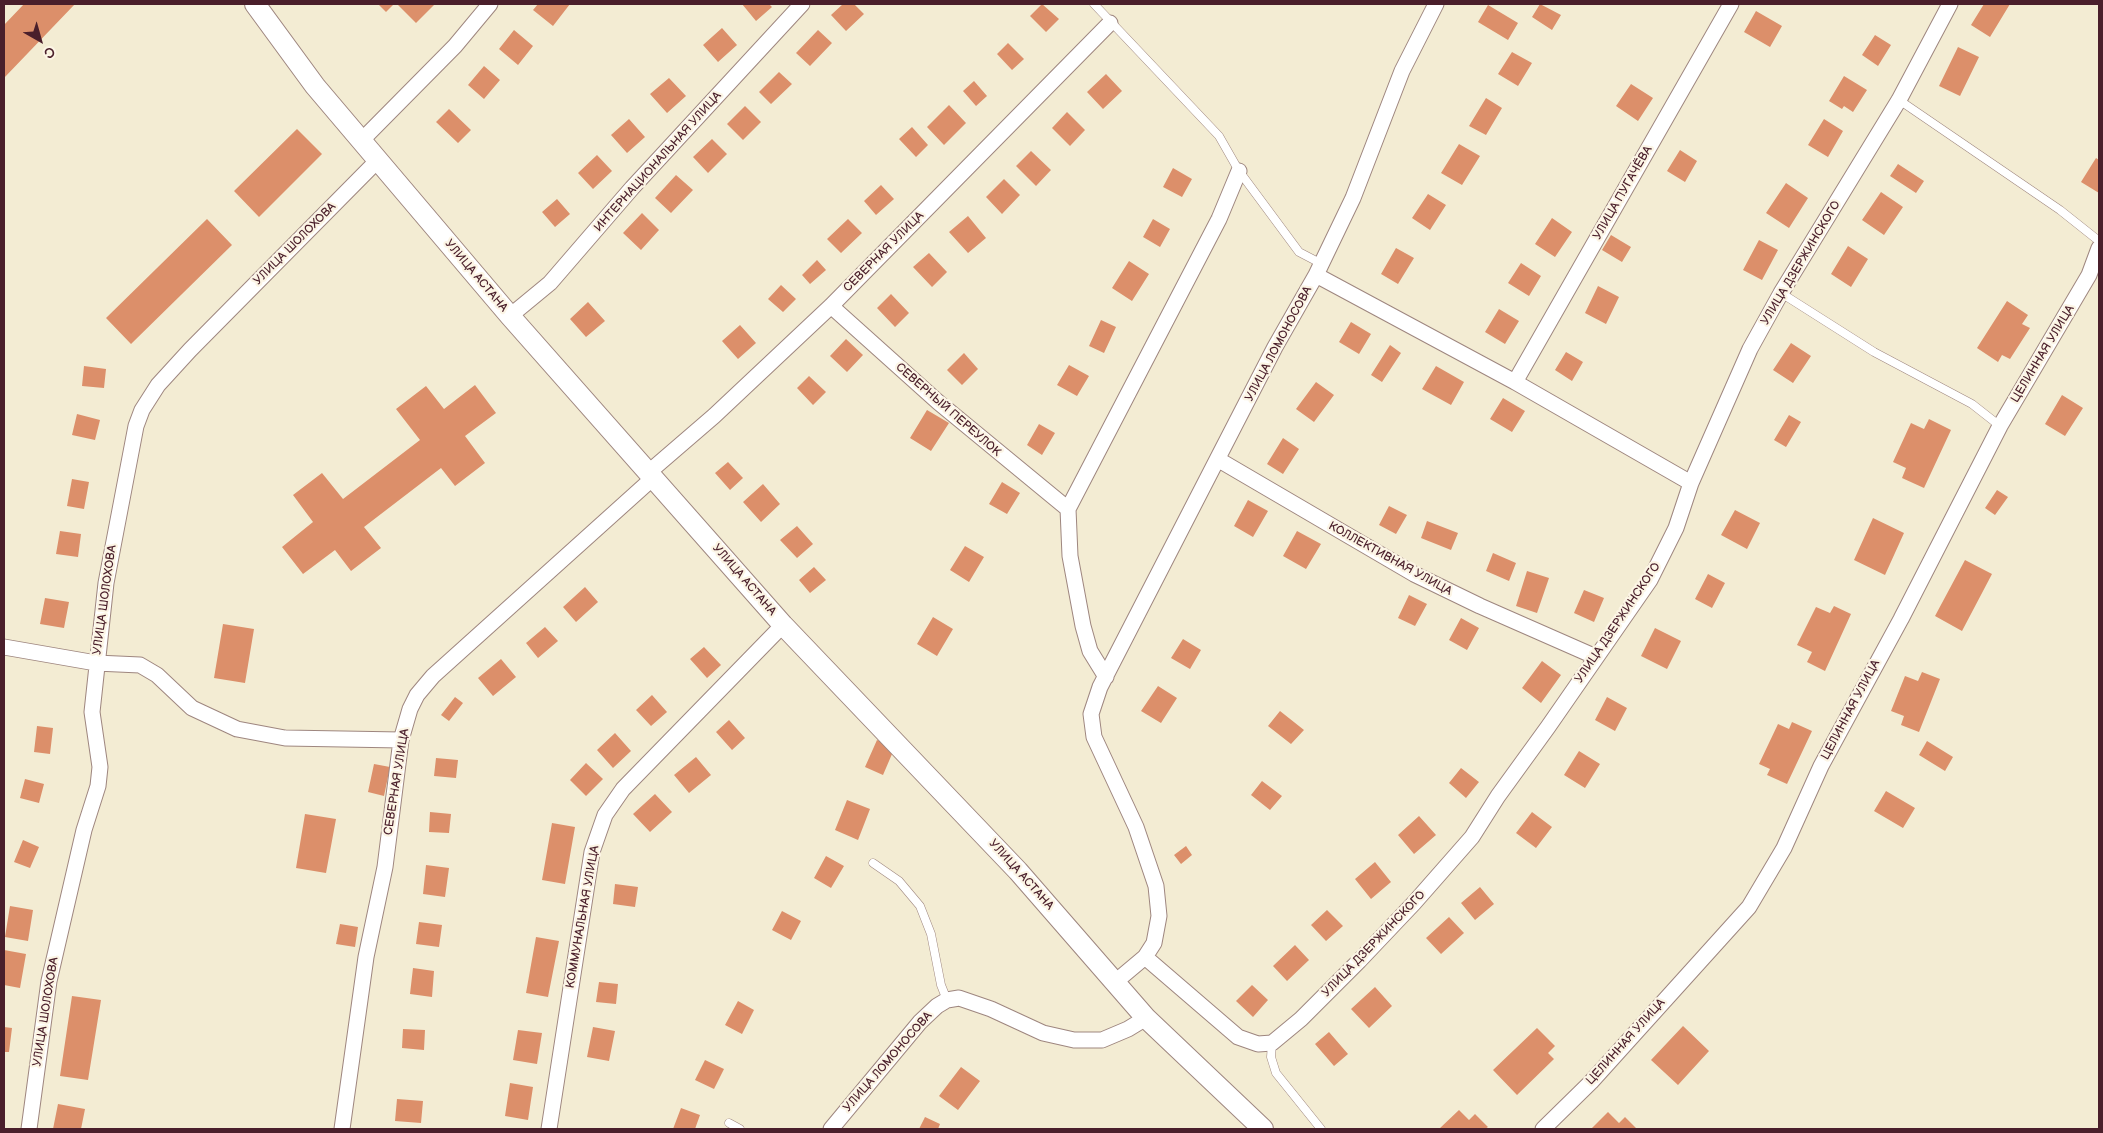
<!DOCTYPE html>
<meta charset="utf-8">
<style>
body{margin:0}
#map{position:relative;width:2103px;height:1133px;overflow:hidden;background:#f3ecd3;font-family:"Balsamiq Sans",sans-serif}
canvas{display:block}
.frame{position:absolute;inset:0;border:5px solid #4a1f2b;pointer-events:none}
.north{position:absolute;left:15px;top:15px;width:50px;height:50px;-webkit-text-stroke:4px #fcf5e5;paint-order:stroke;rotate:142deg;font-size:14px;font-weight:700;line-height:20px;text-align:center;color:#4a1f2b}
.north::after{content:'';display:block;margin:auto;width:18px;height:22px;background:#4a1f2b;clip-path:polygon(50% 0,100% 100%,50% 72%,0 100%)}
</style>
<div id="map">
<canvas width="2103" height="1133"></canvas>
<div class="frame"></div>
<div class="north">С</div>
</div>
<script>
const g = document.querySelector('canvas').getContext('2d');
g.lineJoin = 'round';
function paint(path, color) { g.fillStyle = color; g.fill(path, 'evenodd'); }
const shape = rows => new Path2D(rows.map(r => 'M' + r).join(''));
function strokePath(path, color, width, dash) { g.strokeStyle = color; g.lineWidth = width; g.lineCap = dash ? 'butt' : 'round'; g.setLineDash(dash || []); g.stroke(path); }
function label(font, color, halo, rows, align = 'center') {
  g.font = font + ' "Balsamiq Sans",sans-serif'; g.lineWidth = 4.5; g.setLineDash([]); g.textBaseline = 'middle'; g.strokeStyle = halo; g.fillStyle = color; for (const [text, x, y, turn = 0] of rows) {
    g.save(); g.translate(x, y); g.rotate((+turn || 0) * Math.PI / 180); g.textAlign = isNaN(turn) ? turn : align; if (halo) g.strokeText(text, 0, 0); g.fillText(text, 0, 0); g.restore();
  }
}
paint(shape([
 [24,4,75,4,4,78,4,25],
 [378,4,394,4,386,12],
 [397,4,435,4,416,23],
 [538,4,570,4,553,26,533,10],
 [742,4,769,4,772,7,756,21],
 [843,4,854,4,864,14,846,31,831,15],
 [1042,4,1059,19,1046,32,1030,16],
 [1540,4,1561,15,1552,30,1532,17],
 [1984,4,2010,4,1990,37,1971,25],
 [1488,5,1518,23,1508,40,1478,22],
 [1756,11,1782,26,1770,47,1744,32],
 [722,28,737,45,718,62,703,45],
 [514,30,533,46,518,65,499,49],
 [818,30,832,43,810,66,796,53],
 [1875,35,1891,45,1878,66,1862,55],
 [1008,43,1024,59,1012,70,997,54],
 [1958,47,1979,57,1960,96,1939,86],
 [1512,52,1532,63,1518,86,1498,74],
 [484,66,500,80,484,99,468,85],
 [779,72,792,84,771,104,759,92],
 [1106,74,1122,91,1103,109,1087,92],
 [1844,76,1867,90,1853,112,1844,106,1842,109,1829,101],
 [669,78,686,96,667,113,650,94],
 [974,81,987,96,976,106,963,91],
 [1631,84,1653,98,1638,121,1616,106],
 [1486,98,1502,108,1486,135,1469,126],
 [949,105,966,123,944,145,927,127],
 [745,106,761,122,743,140,727,124],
 [449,109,471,130,458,143,436,122],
 [1067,112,1085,130,1070,146,1052,128],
 [629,119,645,137,627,153,611,135],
 [1824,119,1843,131,1828,157,1808,145],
 [912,127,928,145,916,157,899,139],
 [297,129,322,154,259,217,234,191],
 [712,139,727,154,708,173,693,157],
 [1459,144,1480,156,1462,185,1441,173],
 [1680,150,1697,161,1685,182,1667,171],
 [1031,151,1051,170,1036,186,1016,166],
 [597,155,612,171,593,189,578,173],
 [2096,158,2099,160,2099,193,2081,182],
 [1898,164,1924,181,1916,193,1890,176],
 [1173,168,1192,179,1182,197,1163,187],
 [676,175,693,190,671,213,655,198],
 [1004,179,1020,195,1002,214,986,197],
 [1786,183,1808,198,1789,228,1766,213],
 [881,185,894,199,876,215,864,201],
 [1881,192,1903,207,1884,235,1862,220],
 [1428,194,1446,205,1430,230,1412,218],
 [557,199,570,214,555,227,542,212],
 [642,213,659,230,641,250,623,233],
 [968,216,986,238,968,253,949,232],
 [1552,218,1572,232,1555,257,1535,244],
 [207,219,232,245,131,344,106,318],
 [848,219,862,233,841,253,827,239],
 [1153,219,1170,229,1160,247,1143,237],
 [1611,235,1631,247,1622,262,1602,250],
 [1759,240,1778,250,1762,280,1743,270],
 [1848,246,1868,259,1851,287,1831,274],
 [1396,248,1414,258,1398,284,1381,274],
 [929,253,947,272,932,287,913,267],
 [817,260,826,270,810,284,802,275],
 [1129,261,1149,274,1132,301,1112,288],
 [1521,263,1541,276,1529,296,1508,283],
 [781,285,796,299,783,312,768,299],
 [1598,286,1619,297,1606,324,1585,313],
 [891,294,909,313,895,327,877,308],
 [2007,301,2028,315,2022,324,2030,328,2010,359,2002,355,1998,362,1977,348],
 [588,302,605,321,586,337,570,319],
 [1499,309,1519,321,1505,344,1485,332],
 [1101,320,1116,327,1104,353,1089,346],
 [1351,322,1371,334,1359,354,1339,342],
 [740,325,756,343,738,359,722,341],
 [846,339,863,355,847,372,830,356],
 [1791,343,1811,356,1793,383,1773,370],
 [1390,345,1401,353,1382,382,1371,375],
 [1566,352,1583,362,1572,381,1555,370],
 [964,353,978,369,962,385,947,370],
 [1069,365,1089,376,1077,396,1057,385],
 [84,366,106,369,104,388,82,386],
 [1436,366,1464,382,1451,405,1422,389],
 [809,376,826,392,813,405,797,388],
 [1316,382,1334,395,1314,422,1296,409],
 [475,385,496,413,465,436,485,463,455,486,441,468,364,527,381,548,351,571,335,550,303,574,282,547,313,522,293,495,322,473,343,499,420,440,396,409,426,386,444,409],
 [2062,395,2083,408,2065,436,2045,424],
 [1503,398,1525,411,1512,432,1490,419],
 [927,410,949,423,931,451,910,438],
 [77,414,100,420,95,440,72,435],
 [1789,415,1801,422,1786,447,1774,440],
 [1929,419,1951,430,1924,488,1902,478,1906,468,1893,462,1911,423,1924,429],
 [1039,424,1055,433,1042,455,1027,445],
 [1283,438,1299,449,1283,474,1267,464],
 [728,462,743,478,730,490,715,473],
 [72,479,89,482,84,509,67,506],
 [1002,482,1020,493,1007,514,989,504],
 [763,484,780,504,761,522,743,502],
 [1997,490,2008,497,1995,515,1985,508],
 [1248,500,1268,511,1253,537,1234,526],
 [1389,506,1407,515,1396,534,1379,525],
 [1735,510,1760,523,1747,549,1721,535],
 [1873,518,1904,533,1885,575,1854,560],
 [1427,521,1458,533,1451,550,1421,538],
 [797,526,813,544,797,558,780,540],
 [60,531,81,534,78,557,56,554],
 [1297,531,1321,544,1306,569,1283,556],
 [965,546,984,557,969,582,950,570],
 [1493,553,1516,563,1509,581,1486,571],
 [1965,560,1992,574,1962,631,1935,616],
 [814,567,826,580,810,593,799,580],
 [1527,571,1549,578,1537,613,1516,606],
 [1708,574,1725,583,1712,608,1695,599],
 [585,587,598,602,576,622,563,607],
 [1584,590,1604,598,1594,622,1574,613],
 [1409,595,1427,604,1415,626,1398,618],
 [45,598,69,602,64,628,40,624],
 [1834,606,1851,614,1825,671,1807,662,1812,652,1797,645,1816,607,1830,613],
 [933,617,953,629,937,656,917,644],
 [1461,618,1479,628,1467,650,1449,640],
 [223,624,254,629,245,683,214,678],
 [545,627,558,641,538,658,526,643],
 [1655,628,1681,641,1667,669,1641,656],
 [1183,639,1201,650,1190,669,1171,658],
 [704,647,721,665,707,678,690,659],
 [501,659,516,677,493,696,478,678],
 [1542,661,1561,675,1541,703,1522,688],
 [1922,672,1940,679,1919,732,1901,725,1904,716,1891,711,1905,676,1918,681],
 [1158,686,1177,698,1161,723,1141,711],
 [652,695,667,712,651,726,636,710],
 [455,697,463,703,449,721,441,715],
 [1607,697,1627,708,1615,731,1595,720],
 [1280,711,1304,730,1291,744,1268,726],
 [729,720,745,738,732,750,716,732],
 [1792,722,1812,731,1787,784,1767,775,1770,769,1759,764,1778,724,1789,729],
 [37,726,53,728,50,754,34,752],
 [615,733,631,751,613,768,597,750],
 [877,740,895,747,883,775,865,767],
 [1927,741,1953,757,1945,771,1919,755],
 [1579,751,1600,764,1585,788,1564,775],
 [696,757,711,775,689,793,674,775],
 [436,758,458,760,456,778,434,776],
 [586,763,603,779,586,796,570,780],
 [374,764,390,767,384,796,368,792],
 [1461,768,1479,782,1466,798,1449,783],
 [25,779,44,784,39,803,20,798],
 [1262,781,1282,796,1270,810,1251,795],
 [1886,791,1915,808,1903,828,1874,811],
 [655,794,672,812,650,832,633,814],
 [847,800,870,809,858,840,835,830],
 [430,812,451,814,449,833,429,832],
 [1532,812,1552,827,1536,848,1516,833],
 [305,814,336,819,326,873,296,868],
 [1419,816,1436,835,1414,854,1398,835],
 [552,823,575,827,565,884,542,880],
 [23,840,39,847,30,868,14,862],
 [1186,846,1192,855,1181,864,1174,855],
 [826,856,844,866,831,888,814,878],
 [1375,862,1391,882,1371,899,1355,879],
 [426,865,449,868,445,897,423,894],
 [615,884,638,887,635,907,613,904],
 [1480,887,1494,904,1475,920,1461,903],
 [10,906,33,910,28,941,5,937],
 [1327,910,1343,926,1326,941,1311,925],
 [782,911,801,921,791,940,772,930],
 [1449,917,1464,933,1441,954,1426,938],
 [419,922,442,925,439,947,416,944],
 [340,924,358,927,355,947,336,944],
 [536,937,559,941,548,997,526,993],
 [1295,945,1309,960,1287,981,1273,966],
 [4,950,26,954,20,988,4,985],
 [413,968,434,971,432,997,410,994],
 [599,982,618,984,616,1004,596,1002],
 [1252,985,1268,1000,1253,1017,1236,1001],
 [1375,987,1392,1006,1369,1028,1351,1009],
 [72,996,101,1000,88,1080,60,1076],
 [738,1001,754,1010,742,1034,725,1025],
 [1683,1026,1709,1051,1678,1085,1651,1060],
 [4,1027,12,1028,9,1052,4,1052],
 [593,1027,615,1031,609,1061,587,1057],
 [1537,1028,1555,1046,1548,1053,1554,1059,1517,1095,1493,1070],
 [403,1029,425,1030,424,1050,402,1048],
 [518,1030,542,1033,537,1064,513,1060],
 [1329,1032,1348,1054,1334,1066,1315,1044],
 [705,1060,724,1069,714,1089,695,1080],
 [961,1067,980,1081,958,1110,939,1096],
 [510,1083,533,1087,528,1120,505,1116],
 [397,1099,423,1101,421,1123,395,1121],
 [58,1104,85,1109,81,1129,53,1129],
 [681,1108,700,1115,695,1129,673,1129],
 [1459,1110,1469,1120,1475,1114,1488,1127,1485,1129,1439,1129],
 [1608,1112,1619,1123,1625,1117,1637,1129,1591,1129],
 [925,1117,940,1124,938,1129,919,1129]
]), '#dc8f6a');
const service = shape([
 [1094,4,1219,136,1239,171,1299,252,1322,264],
 [1899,100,2060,210,2099,241],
 [1781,293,1874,352,1972,404,2000,426],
 [873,863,899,881,920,906,931,934,941,985,947,1000],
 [1272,1043,1271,1057,1276,1073,1321,1129],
 [729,1123,740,1129]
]);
const minor = shape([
 [362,140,455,46,490,4],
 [1316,275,1515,382,1691,483],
 [831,306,938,402,1068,509],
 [510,316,550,283,632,188,802,4],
 [1515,382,1731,4],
 [1219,460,1414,574,1480,606,1596,657],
 [649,472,714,416,831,306,1110,23],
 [4,647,96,663,140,665,157,675,192,708,237,729,285,738,401,740],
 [1106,677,1090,651,1083,626,1070,556,1068,509,1219,219,1239,171],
 [1145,957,1238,1037,1258,1044,1272,1043,1301,1019,1359,961,1414,903,1472,837,1498,796,1548,727,1650,580,1676,528,1691,483,1750,349,1781,293,1899,100,1950,4],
 [1114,983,1145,957,1154,943,1159,916,1156,886,1136,827,1094,737,1091,714,1100,687,1275,347,1316,275,1353,198,1402,71,1436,4],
 [29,1129,49,981,84,830,98,786,100,767,92,712,106,583,136,426,142,410,158,385,190,350,378,160],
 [342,1129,366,957,385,867,401,740,410,709,417,695,433,676,653,478],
 [549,1129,592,852,605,815,623,789,783,625],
 [831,1129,920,1022,937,1006,947,1000,959,998,991,1009,1043,1033,1074,1040,1102,1040,1128,1029,1146,1018],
 [1543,1129,1591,1082,1749,907,1784,848,1821,766,1901,619,2000,426,2089,275,2099,248]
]);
const tertiary = shape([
 [255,4,315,86,510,316,783,625,1018,871,1146,1018,1263,1129]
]);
strokePath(service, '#9e867f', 9);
strokePath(minor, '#9e867f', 17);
strokePath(tertiary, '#9e867f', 22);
strokePath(service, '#fff', 8);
strokePath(minor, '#fff', 15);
strokePath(tertiary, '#fff', 20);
label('12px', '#4a1f2b', '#fcf5e5', [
 ["ИНТЕРНАЦИОНАЛЬНАЯ УЛИЦА",658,162,-48],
 ["УЛИЦА ПУГАЧЁВА",1623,193,-60],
 ["УЛИЦА ШОЛОХОВА",295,244,-45],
 ["СЕВЕРНАЯ УЛИЦА",884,252,-45],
 ["УЛИЦА ДЗЕРЖИНСКОГО",1801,263,-59],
 ["УЛИЦА АСТАНА",476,276,50],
 ["УЛИЦА ЛОМОНОСОВА",1279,344,-62],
 ["ЦЕЛИННАЯ УЛИЦА",2043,354,-59],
 ["СЕВЕРНЫЙ ПЕРЕУЛОК",948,410,41],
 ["КОЛЛЕКТИВНАЯ УЛИЦА",1390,559,29],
 ["УЛИЦА АСТАНА",744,580,49],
 ["УЛИЦА ШОЛОХОВА",105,600,-82],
 ["УЛИЦА ДЗЕРЖИНСКОГО",1618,623,-56],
 ["ЦЕЛИННАЯ УЛИЦА",1851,710,-62],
 ["СЕВЕРНАЯ УЛИЦА",397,782,-81],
 ["УЛИЦА АСТАНА",1021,875,48],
 ["КОММУНАЛЬНАЯ УЛИЦА",583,917,-80],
 ["УЛИЦА ДЗЕРЖИНСКОГО",1374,944,-46],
 ["УЛИЦА ШОЛОХОВА",46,1012,-81],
 ["ЦЕЛИННАЯ УЛИЦА",1626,1042,-48],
 ["УЛИЦА ЛОМОНОСОВА",888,1062,-49]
]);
</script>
